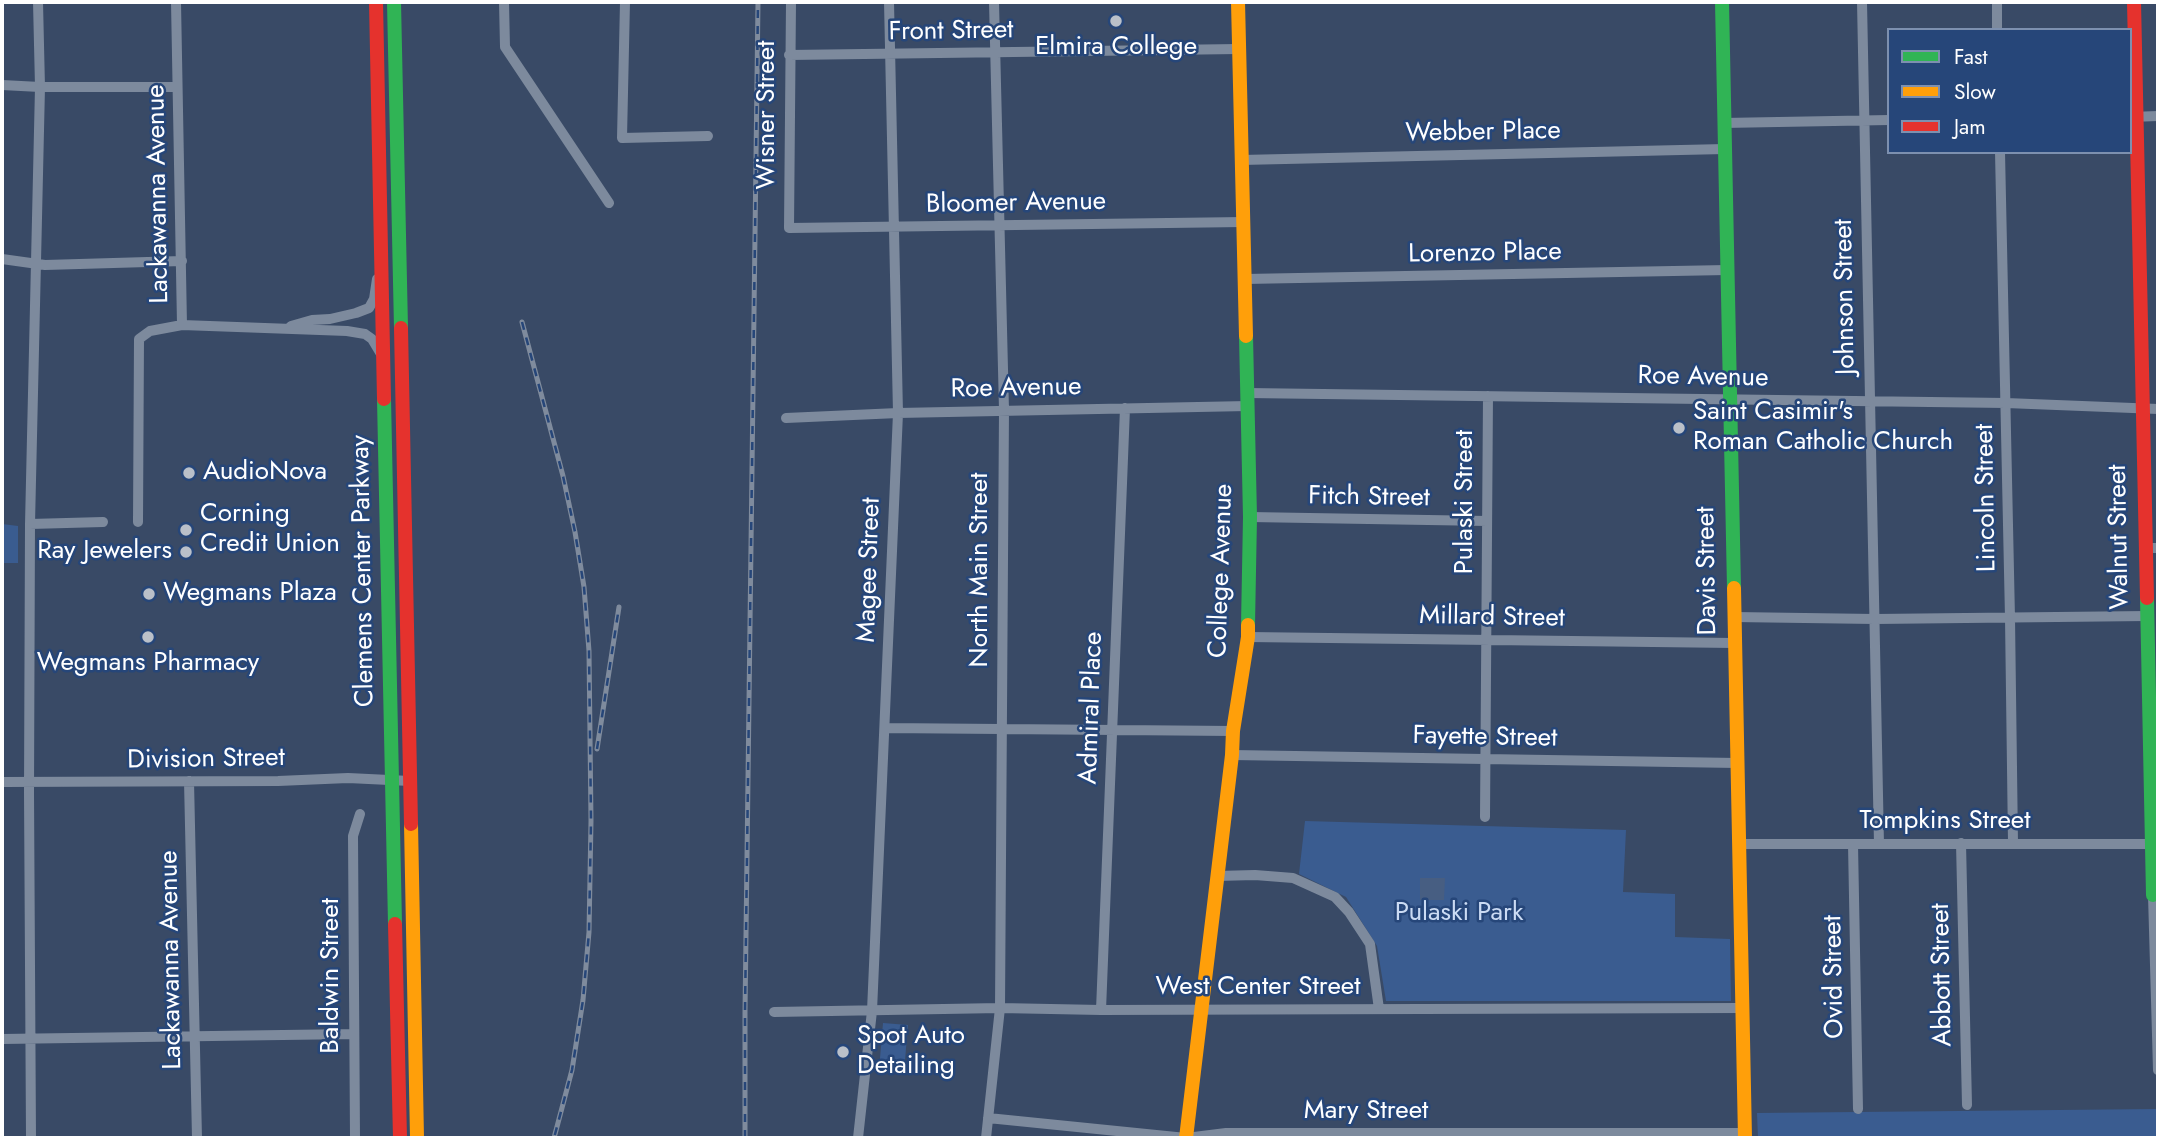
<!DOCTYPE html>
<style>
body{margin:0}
#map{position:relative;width:2160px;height:1140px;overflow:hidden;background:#394a66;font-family:Jost,sans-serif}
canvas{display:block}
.frame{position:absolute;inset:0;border:4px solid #fff;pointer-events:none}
.legend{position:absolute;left:1887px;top:28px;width:245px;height:126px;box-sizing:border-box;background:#264679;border:2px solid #7d90af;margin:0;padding:9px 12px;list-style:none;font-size:21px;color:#fff}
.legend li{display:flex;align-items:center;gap:14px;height:35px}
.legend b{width:35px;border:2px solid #7d90af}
</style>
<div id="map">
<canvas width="2160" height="1140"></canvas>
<div class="frame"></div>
<ul class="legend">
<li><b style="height:9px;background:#30b455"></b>Fast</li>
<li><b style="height:9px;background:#ff9f0a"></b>Slow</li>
<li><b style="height:9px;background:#e5322d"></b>Jam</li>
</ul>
</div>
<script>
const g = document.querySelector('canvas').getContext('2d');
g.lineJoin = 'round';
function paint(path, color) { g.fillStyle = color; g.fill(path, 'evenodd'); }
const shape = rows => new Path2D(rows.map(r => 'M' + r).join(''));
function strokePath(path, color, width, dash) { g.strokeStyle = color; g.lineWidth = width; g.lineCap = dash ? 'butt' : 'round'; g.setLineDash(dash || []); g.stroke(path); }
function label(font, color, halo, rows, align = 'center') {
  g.font = font + ' Jost,sans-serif'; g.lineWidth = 5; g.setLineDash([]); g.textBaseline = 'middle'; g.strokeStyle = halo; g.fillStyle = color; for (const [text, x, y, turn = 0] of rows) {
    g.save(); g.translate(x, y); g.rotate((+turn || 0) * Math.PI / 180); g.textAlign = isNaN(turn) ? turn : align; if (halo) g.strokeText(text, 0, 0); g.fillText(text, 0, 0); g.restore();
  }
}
paint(shape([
 [2,524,18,526,18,563,2,563],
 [1305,821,1626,830,1623,892,1675,894,1675,937,1730,939,1731,1001,1386,1001,1377,946,1346,897,1299,874],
 [883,1023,908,1025,904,1072,879,1070],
 [2158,1109,2158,1138,1758,1138,1757,1113]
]), '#3a5c90');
paint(shape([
 [1420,878,1445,878,1444,900,1420,900]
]), '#475e82');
strokePath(shape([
 [504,2,505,47,609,203],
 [625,2,622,138,708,136],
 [791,2,789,228,1244,222],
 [1862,2,1879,844],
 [1997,2,1997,30],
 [789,55,1239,49],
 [2,85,40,87,177,87],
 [2131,117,2158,116],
 [1723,123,1889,120],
 [2000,152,2010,618,2013,843],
 [1241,160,1725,149],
 [2,259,45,265,182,261],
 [1245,279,1727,270],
 [182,325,347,331,365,334,372,339,381,354],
 [291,326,312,320,330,319,356,313,369,308,374,299,377,279],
 [1247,393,2006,403,2158,409],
 [786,418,898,413,1248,406],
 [1250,517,1487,521],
 [138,522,139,339,150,331,182,325,176,2],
 [30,524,103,522],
 [2146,548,2158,548],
 [1734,617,1875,619,2147,616],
 [1248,637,1734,643],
 [885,728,1233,731],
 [1232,755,1737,763],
 [189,781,197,1138],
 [2,782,278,781,348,778,410,781],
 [1485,817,1488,396],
 [1961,843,1967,1105],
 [1739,844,2152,844],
 [1853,844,1858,1109],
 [1217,876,1255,875,1293,878,1335,897,1349,912,1370,944,1379,1009],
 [2153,895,2158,1070],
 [1101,1010,1125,408],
 [774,1012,1000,1008,1101,1010,1742,1008],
 [2,1039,353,1034],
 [988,1118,1186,1138,1226,1133,1745,1133],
 [31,1138,29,792,30,524,40,87,38,2],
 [355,1138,353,836,360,814],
 [858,1138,872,1011,898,413,889,2],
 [986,1138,1000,1008,1004,410,994,2]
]), '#7d8a9d', 10);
strokePath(shape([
 [394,2,401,328],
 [1722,2,1734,588],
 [1246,336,1250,517,1248,625],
 [384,399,395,924],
 [2147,598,2153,895]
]), '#30b455', 14);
strokePath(shape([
 [1238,2,1246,336],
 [1734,588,1745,1138],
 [411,824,417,1138],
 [1186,1138,1232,755,1233,731,1248,637,1248,625]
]), '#ff9f0a', 14);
strokePath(shape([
 [376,2,384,399],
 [2134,2,2147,598],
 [401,328,411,824],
 [395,924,400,1138]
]), '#e5322d', 14);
const rail = shape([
 [522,322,563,476,575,532,584,587,589,651,591,821,589,932,583,1000,572,1070,554,1138],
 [597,749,619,607],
 [745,1138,745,1012,758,2]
]);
strokePath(rail, '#7f8b9d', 5);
strokePath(rail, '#264679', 2.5, [8]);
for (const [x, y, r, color] of [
 [1116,21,7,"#bac0c9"],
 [1679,428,7,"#bac0c9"],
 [189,473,7,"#bac0c9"],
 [186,530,7,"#bac0c9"],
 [186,552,7,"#bac0c9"],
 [149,594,7,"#bac0c9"],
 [148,637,7,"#bac0c9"],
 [843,1052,7,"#bac0c9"]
]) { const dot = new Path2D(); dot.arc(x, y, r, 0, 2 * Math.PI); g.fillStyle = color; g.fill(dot); strokePath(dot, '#264679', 2.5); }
label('26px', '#fff', '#264679', [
 ["Front Street",951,32,-1],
 ["Wisner Street",768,115,-90],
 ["Webber Place",1483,133,-1],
 ["Lackawanna Avenue",159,194,-91],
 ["Bloomer Avenue",1016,204,-1],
 ["Lorenzo Place",1485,254,-1],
 ["Johnson Street",1846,297,-91],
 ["Roe Avenue",1703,378,1],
 ["Roe Avenue",1016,389,-1],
 ["Fitch Street",1369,498,1],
 ["Lincoln Street",1987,498,-91],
 ["Pulaski Street",1466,502,-90],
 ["Walnut Street",2120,537,-91],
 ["Magee Street",870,570,-88],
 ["North Main Street",981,570,-90],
 ["Clemens Center Parkway",364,571,-91],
 ["College Avenue",1222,571,-88],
 ["Davis Street",1708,571,-91],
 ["Millard Street",1492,618,1],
 ["Admiral Place",1092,708,-88],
 ["Fayette Street",1485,738,1],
 ["Division Street",206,760,-1],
 ["Tompkins Street",1945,822],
 ["Lackawanna Avenue",172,960,-91],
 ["Abbott Street",1943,975,-91],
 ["Baldwin Street",332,976,-90],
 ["Ovid Street",1835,977,-91],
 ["West Center Street",1258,988],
 ["Mary Street",1366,1112]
]);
label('26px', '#fff', '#264679', [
 ["Elmira College",1116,48,"center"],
 ["Saint Casimir's",1693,413],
 ["Roman Catholic Church",1693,443],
 ["AudioNova",203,473],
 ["Corning",200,515],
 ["Credit Union",200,545],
 ["Ray Jewelers",172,552,"right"],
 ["Wegmans Plaza",163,594],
 ["Wegmans Pharmacy",148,664,"center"],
 ["Spot Auto",857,1037],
 ["Detailing",857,1067]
], 'left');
label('26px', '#cbdbf3', '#264679', [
 ["Pulaski Park",1459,914]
]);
</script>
